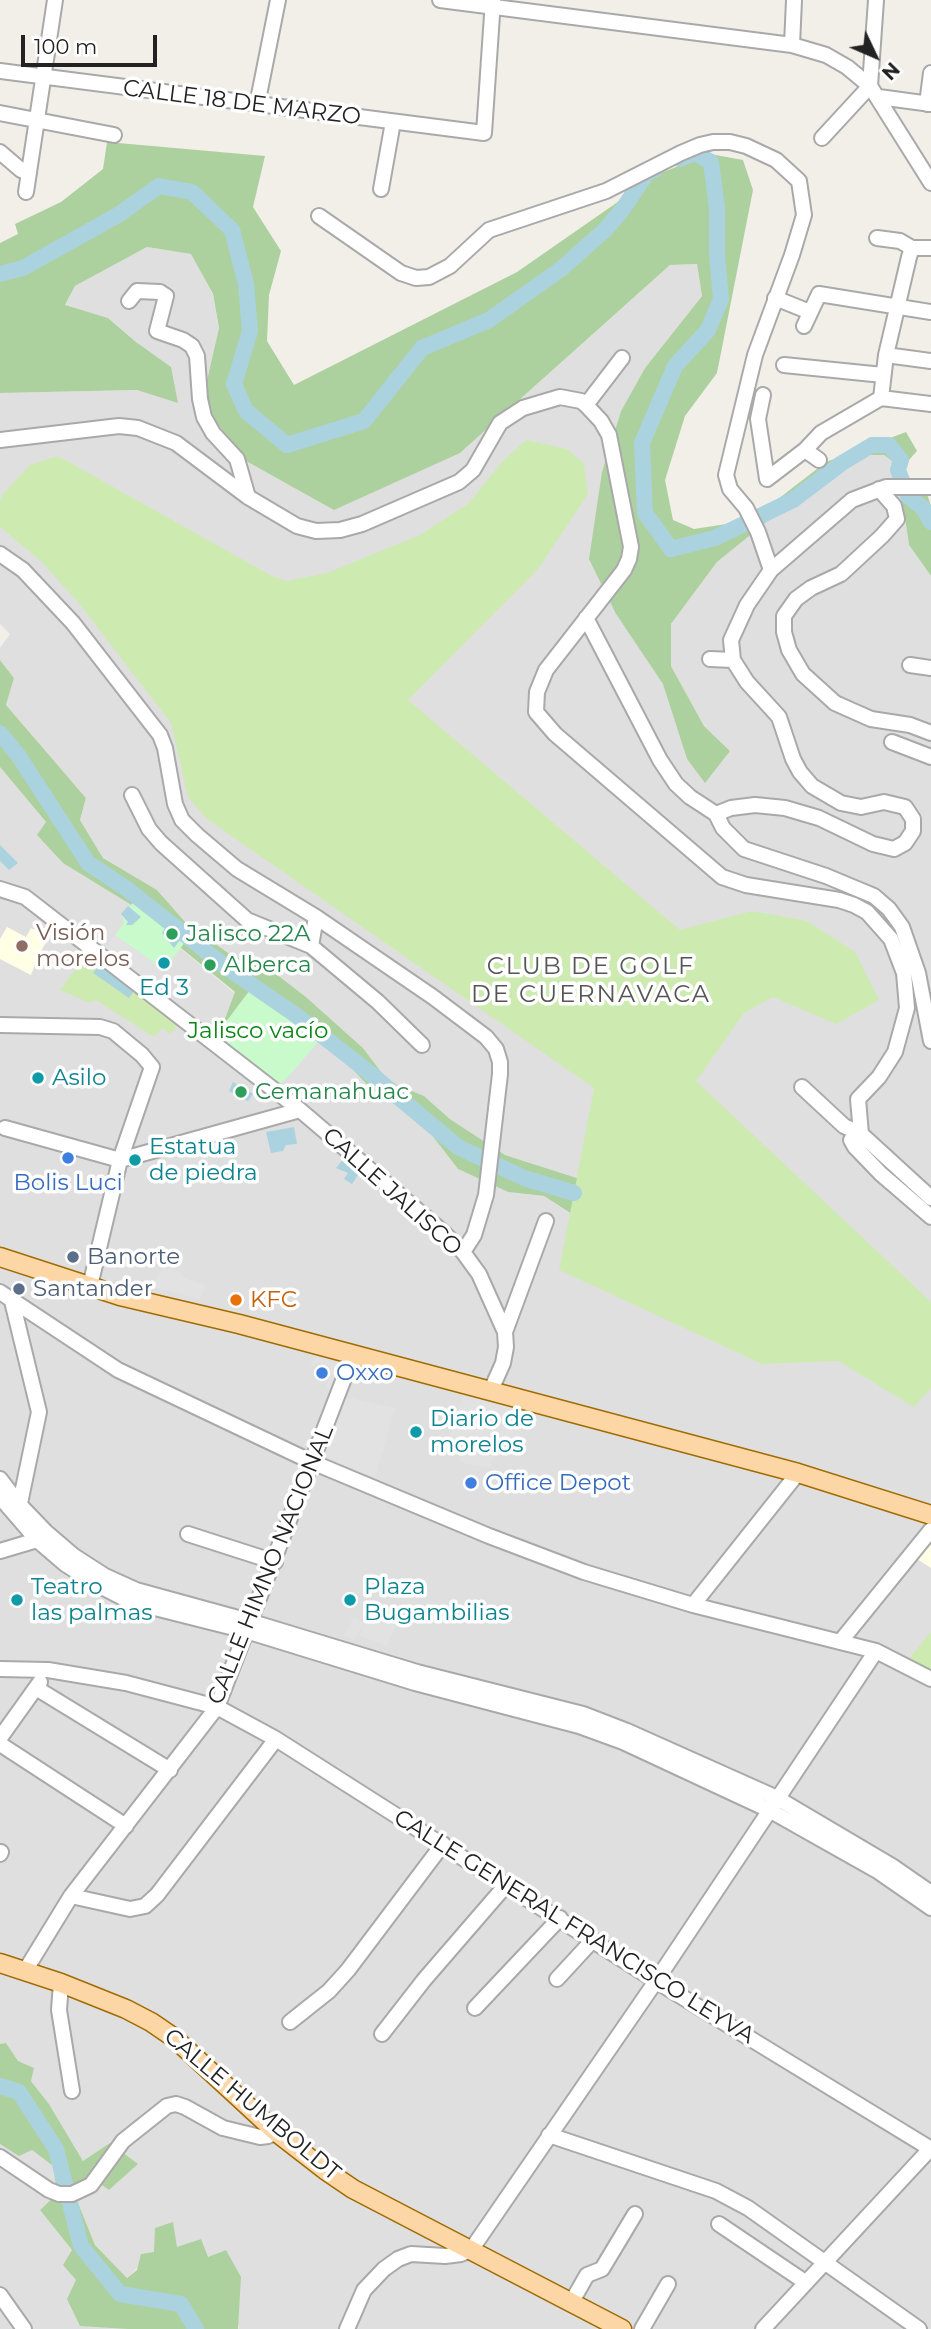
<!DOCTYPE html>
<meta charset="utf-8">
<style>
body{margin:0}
#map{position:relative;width:931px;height:2329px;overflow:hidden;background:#f2efe9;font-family:Montserrat,sans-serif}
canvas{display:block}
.north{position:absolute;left:840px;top:21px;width:70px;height:70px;-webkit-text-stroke:5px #fff;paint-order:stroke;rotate:134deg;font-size:19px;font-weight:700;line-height:28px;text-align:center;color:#222}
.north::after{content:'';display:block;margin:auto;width:24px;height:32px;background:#222;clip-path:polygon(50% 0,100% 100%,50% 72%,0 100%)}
.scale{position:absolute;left:21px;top:35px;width:136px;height:32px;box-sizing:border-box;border:4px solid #222;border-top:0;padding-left:9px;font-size:21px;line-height:24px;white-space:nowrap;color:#222;-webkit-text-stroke:5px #fff;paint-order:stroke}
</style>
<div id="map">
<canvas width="931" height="2329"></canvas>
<div class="north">N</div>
<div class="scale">100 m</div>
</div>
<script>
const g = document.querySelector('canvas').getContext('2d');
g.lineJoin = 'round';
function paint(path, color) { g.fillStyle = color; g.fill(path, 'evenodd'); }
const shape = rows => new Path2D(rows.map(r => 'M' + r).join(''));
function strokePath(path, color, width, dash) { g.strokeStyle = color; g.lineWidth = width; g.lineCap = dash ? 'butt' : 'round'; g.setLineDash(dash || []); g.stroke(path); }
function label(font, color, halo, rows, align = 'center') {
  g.font = font + ' Montserrat,sans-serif'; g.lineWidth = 7; g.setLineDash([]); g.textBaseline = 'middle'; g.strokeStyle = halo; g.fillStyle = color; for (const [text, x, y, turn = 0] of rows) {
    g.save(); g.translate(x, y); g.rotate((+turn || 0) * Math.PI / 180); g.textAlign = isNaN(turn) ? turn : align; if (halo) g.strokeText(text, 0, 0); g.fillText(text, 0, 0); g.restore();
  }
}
paint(shape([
 [147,247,192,254,213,295,219,329,205,389,246,461,282,481,460,453,670,265,697,264,702,296,645,368,621,411,602,472,616,614,664,684,687,759,730,751,704,726,671,666,671,624,717,562,774,516,866,455,884,455,892,461,904,511,909,545,931,576,931,2329,238,2329,239,2327,208,2258,177,2247,172,2223,154,2252,127,2278,95,2245,76,2198,96,2181,109,2190,137,2164,83,2161,49,2104,31,2081,6,2044,0,2044,0,767,46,822,180,948,298,1045,325,1040,372,1090,421,1121,458,1169,508,1192,544,1196,569,1213,577,1178,505,1155,450,1119,424,1096,388,1081,363,1048,306,997,258,960,234,957,187,924,157,890,103,858,80,820,86,798,6,705,14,678,0,660,0,648,10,634,0,624,0,393,138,390,178,402,136,342,108,318,65,306,75,286],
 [0,2144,32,2150,53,2166,57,2194,40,2210,72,2250,128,2329,0,2329]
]), '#e0dfdf');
paint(shape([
 [7,927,26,937,31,928,41,934,44,928,51,933,40,953,48,958,41,969,35,965,31,975,0,959,0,939],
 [931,1537,931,1568,914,1557]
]), '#ffffe5');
paint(shape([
 [526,440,567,449,584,464,588,494,538,569,408,700,680,930,752,911,807,921,855,952,879,1000,836,1024,773,997,744,1013,696,1081,931,1302,931,1388,914,1407,838,1361,762,1364,559,1270,594,1088,207,819,188,797,171,723,78,602,40,560,0,527,0,502,3,494,30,465,58,456,272,576,287,581,327,573,420,535,469,503,501,463],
 [87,954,182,1020,170,1034,162,1028,154,1037,96,1000,90,1003,60,990],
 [931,1632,931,1673,908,1660]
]), '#cdebb0');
paint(shape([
 [107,142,265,156,253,207,281,251,269,295,267,341,294,385,517,272,658,174,710,154,743,160,753,190,717,373,685,416,665,480,673,520,694,529,733,523,756,516,826,462,906,432,917,451,902,468,905,474,927,494,931,506,931,576,909,545,904,511,892,461,884,455,866,455,774,516,717,562,671,624,671,666,704,726,730,751,705,783,687,759,663,684,616,614,589,559,602,472,621,411,645,368,702,296,697,264,670,265,460,453,334,510,246,461,214,419,205,389,219,328,213,294,191,254,147,247,75,286,65,305,108,318,136,342,171,367,178,403,137,390,0,393,0,243,18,234,15,224,61,202,103,169],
 [0,660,14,678,6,705,86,798,80,820,103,858,157,890,187,924,234,957,258,960,306,997,363,1048,388,1081,424,1096,450,1119,505,1155,577,1178,570,1213,544,1196,508,1192,458,1169,421,1121,372,1090,325,1040,298,1045,278,1067,222,1027,235,992,171,940,143,912,63,863,37,835,46,822,0,767],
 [6,2043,18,2061,34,2068,31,2081,49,2104,83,2161,110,2143,138,2164,109,2190,96,2181,76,2198,95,2245,127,2278,137,2270,141,2254,154,2252,155,2228,173,2222,177,2247,201,2239,208,2257,226,2250,241,2277,238,2329,128,2329,80,2326,67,2299,76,2280,63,2265,72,2250,40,2210,57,2194,53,2166,32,2150,19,2156,0,2144,0,2044]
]), '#add19e');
paint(shape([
 [136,899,188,938,164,970,115,935,124,923,122,916],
 [253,986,319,1041,286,1079,277,1086,216,1035]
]), '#c8facc');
paint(shape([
 [115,935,164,970,151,987,103,951],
 [164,1264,182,1273,181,1276,206,1286,200,1299,152,1287],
 [314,1356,339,1364,331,1389,326,1387,330,1375,326,1367,319,1363,310,1367],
 [465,1389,528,1405,512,1455,503,1452,493,1458,490,1468,459,1462,462,1450,455,1439,449,1438],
 [341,1396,395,1408,374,1483,317,1458],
 [379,1604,400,1617,387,1646,359,1635],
 [354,1617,365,1624,354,1640,344,1635]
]), '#e2e2e2');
paint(shape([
 [0,845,18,863,9,870,0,861],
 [128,906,141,917,132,925,126,925,128,922,121,914],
 [168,923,183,936,174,948,162,933],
 [101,963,136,988,129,998,93,973],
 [233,1082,253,1094,248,1101,229,1091],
 [294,1127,297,1144,286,1145,283,1151,271,1153,266,1132],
 [345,1157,362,1169,352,1184,344,1179,348,1173,336,1168]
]), '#aad3df');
strokePath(shape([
 [679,159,695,153,711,162,717,208,717,255,721,299,708,330,675,366,642,443,645,513,671,549,715,538,793,500,842,463,872,445,889,445,901,460,898,470,908,496,923,508,931,522],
 [0,274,23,268,118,215,159,186,192,192,232,230,246,284,250,331,234,384,246,411,287,445,364,421,422,348,489,320,561,269,606,229,622,210,647,173,656,169],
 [0,733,18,755,88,863,127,889,226,967,297,1016,366,1070,458,1147,524,1178,574,1193],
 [0,2086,19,2092,56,2149,81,2246,120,2294,181,2304,196,2329]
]), '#aad3df', 16);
const minor = shape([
 [440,0,792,45,826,55,847,67,870,86,931,183],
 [792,45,794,0],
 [0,71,484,133,493,0],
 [879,97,931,104],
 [927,104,931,73],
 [257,105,278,0],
 [0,113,114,135],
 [822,138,870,86,876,0],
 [0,152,21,170,29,173],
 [381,189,393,122],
 [26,192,55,0],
 [319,216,401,273,416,278,429,277,450,266,489,230,606,191,681,153,700,145,713,142,730,142,746,146,776,160,799,181,804,215,792,255,755,355,726,475,730,489,746,508,758,532,771,570],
 [877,238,900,241,912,248],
 [775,298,810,312],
 [129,301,137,291,160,292,166,296,157,331,183,340,192,346,197,356,200,399,204,417,213,433,237,459,248,497],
 [804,326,819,294,931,312],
 [886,355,931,361],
 [784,365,883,375],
 [763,395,758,419,767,479,805,450,821,433,881,398],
 [881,398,886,355,909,257,912,248,931,248],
 [881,398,931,404],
 [586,405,622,358],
 [0,440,119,426,138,428,176,443,248,497,297,526,316,531,340,530,362,524,459,482,473,470,500,423,523,408,560,397,581,401,586,405,601,421,609,435,631,547,629,559,624,570,546,670,537,692,536,712,555,734,722,877,746,885,839,900,854,905,867,912,891,939,904,973,907,1008,895,1052,879,1077,858,1099,861,1134,855,1147],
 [805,450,819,460],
 [931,487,886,487,852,500,771,570,747,605,731,640,733,660,747,682,779,717,793,759,800,772,812,786,841,803,861,807,884,802,905,807,913,819,913,831,905,843,894,849,873,844,819,818,785,808,755,805,731,808,716,814,723,828,744,849,826,876,874,896,889,909,902,927,918,973,931,1041],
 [879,489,894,506,897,519,882,536,841,574,811,588,796,599,784,616,784,632,789,650,803,674,835,703,871,719,910,725,931,733],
 [0,554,23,570,73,623,160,735,165,748,175,804,182,820,197,835,237,869,316,917,433,997,486,1037,496,1049,500,1062,500,1074,486,1195,474,1235,463,1252],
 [586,618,660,760,676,784,690,797,716,814],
 [710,659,733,660],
 [910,665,931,668],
 [892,742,931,757],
 [132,795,149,829,161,843,247,920,311,946,378,1002,422,1045],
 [0,889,25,897,300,1110,443,1232,463,1252,479,1274,505,1332,506,1347,503,1363,491,1390],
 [311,946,316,917],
 [0,1025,100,1027,113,1031,142,1055,152,1067,120,1160,90,1286],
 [802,1087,844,1126,861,1134,931,1198],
 [5,1128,120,1160,300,1110],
 [851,1140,855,1147,881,1174,931,1217],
 [0,1292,118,1370,312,1462,489,1536,584,1572,693,1605,876,1651,931,1679],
 [12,1301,39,1412,19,1508],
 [505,1332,546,1221],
 [0,1479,20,1505,46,1532,74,1556,105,1576,136,1590,249,1621,417,1672,583,1714,627,1731,777,1798,892,1866,931,1893],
 [0,1497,37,1540,65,1564,98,1585,131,1602,246,1631,415,1683,579,1726,623,1742,769,1810,879,1872,931,1908],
 [188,1534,275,1562],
 [0,1551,37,1540,44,1534],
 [693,1605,798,1473],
 [840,1642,931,1530],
 [0,1669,48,1670,126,1683,217,1707,276,1739,656,1981,931,2149],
 [36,1688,170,1770],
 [0,1738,40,1682],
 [0,1744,126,1826],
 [0,1854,1,1852],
 [71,1896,130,1909,145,1906,157,1895,276,1739],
 [25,1971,71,1896,217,1707,353,1355],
 [557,1979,593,1940],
 [61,1983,59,2010,72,2091],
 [475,2008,560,1918],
 [290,2022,329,1991,348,1970,443,1844],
 [382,2034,424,1980,507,1884],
 [549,2135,716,2191,748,2208,919,2329],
 [0,2157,49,2190,59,2194,72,2194,91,2185,123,2141,167,2106,176,2104,185,2107,223,2128,260,2137,268,2136,276,2132],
 [719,2224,805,2282],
 [0,2295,24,2329],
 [571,2303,587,2275,602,2269,635,2214],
 [347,2329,364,2290,384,2269,398,2259,411,2254,445,2256,461,2254,471,2250,656,1981,876,1651],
 [642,2329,668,2284],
 [763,2329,931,2148]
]);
const major = shape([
 [0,1257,120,1296,239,1324,798,1473,931,1515],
 [0,1963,61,1983,126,2009,151,2022,173,2037,276,2132,325,2170,353,2189,622,2329]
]);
strokePath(minor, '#a9a9a9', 18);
strokePath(major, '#a06b00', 21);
strokePath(minor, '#fff', 14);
strokePath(major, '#fcd6a4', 18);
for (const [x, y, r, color] of [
 [172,934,7,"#2e9e5b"],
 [22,946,7,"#8d6e63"],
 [164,963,7,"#0f9aa8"],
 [210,965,7,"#2e9e5b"],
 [38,1078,7,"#0f9aa8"],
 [241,1092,7,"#2e9e5b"],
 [68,1158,7,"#3f7fe0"],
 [135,1160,7,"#0f9aa8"],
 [73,1257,7,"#5c6f8a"],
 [19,1289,7,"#5c6f8a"],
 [236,1300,7,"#e8710a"],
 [322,1373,7,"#3f7fe0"],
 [416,1432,7,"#0f9aa8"],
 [471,1483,7,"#3f7fe0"],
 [17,1600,7,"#0f9aa8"],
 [350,1600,7,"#0f9aa8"]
]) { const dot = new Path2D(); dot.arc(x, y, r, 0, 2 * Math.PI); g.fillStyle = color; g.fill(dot); strokePath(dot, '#fff', 2.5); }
label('23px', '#222', '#fff', [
 ["CALLE 18 DE MARZO",242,103,7],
 ["CALLE JALISCO",392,1192,42],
 ["CALLE HIMNO NACIONAL",271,1565,-68],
 ["CALLE GENERAL FRANCISCO LEYVA",574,1927,32],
 ["CALLE HUMBOLDT",252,2105,40]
]);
label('23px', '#785e54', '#fff', [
 ["Visión",36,933],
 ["morelos",36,959]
], 'left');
label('23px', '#27864d', '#fff', [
 ["Jalisco 22A",186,934],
 ["Alberca",224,965],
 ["Cemanahuac",255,1092]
], 'left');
label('23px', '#0d838f', '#fff', [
 ["Ed 3",164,988,"center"],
 ["Asilo",52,1078],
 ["Estatua",149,1147],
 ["de piedra",149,1173],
 ["Diario de",430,1419],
 ["morelos",430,1445],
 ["Teatro",31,1587],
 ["las palmas",31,1613],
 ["Plaza",364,1587],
 ["Bugambilias",364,1613]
], 'left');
label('23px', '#0c8416', '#fff', [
 ["Jalisco vacío",258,1031]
]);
label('23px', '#366cbe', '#fff', [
 ["Bolis Luci",68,1183,"center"],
 ["Oxxo",336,1373],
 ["Office Depot",485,1483]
], 'left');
label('23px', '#4e5e75', '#fff', [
 ["Banorte",87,1257],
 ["Santander",33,1289]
], 'left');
label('23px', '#c56008', '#fff', [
 ["KFC",250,1300]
], 'left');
g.letterSpacing = '2px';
label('24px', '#555', '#fff', [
 ["CLUB DE GOLF",591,967],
 ["DE CUERNAVACA",591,995]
]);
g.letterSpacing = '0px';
</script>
